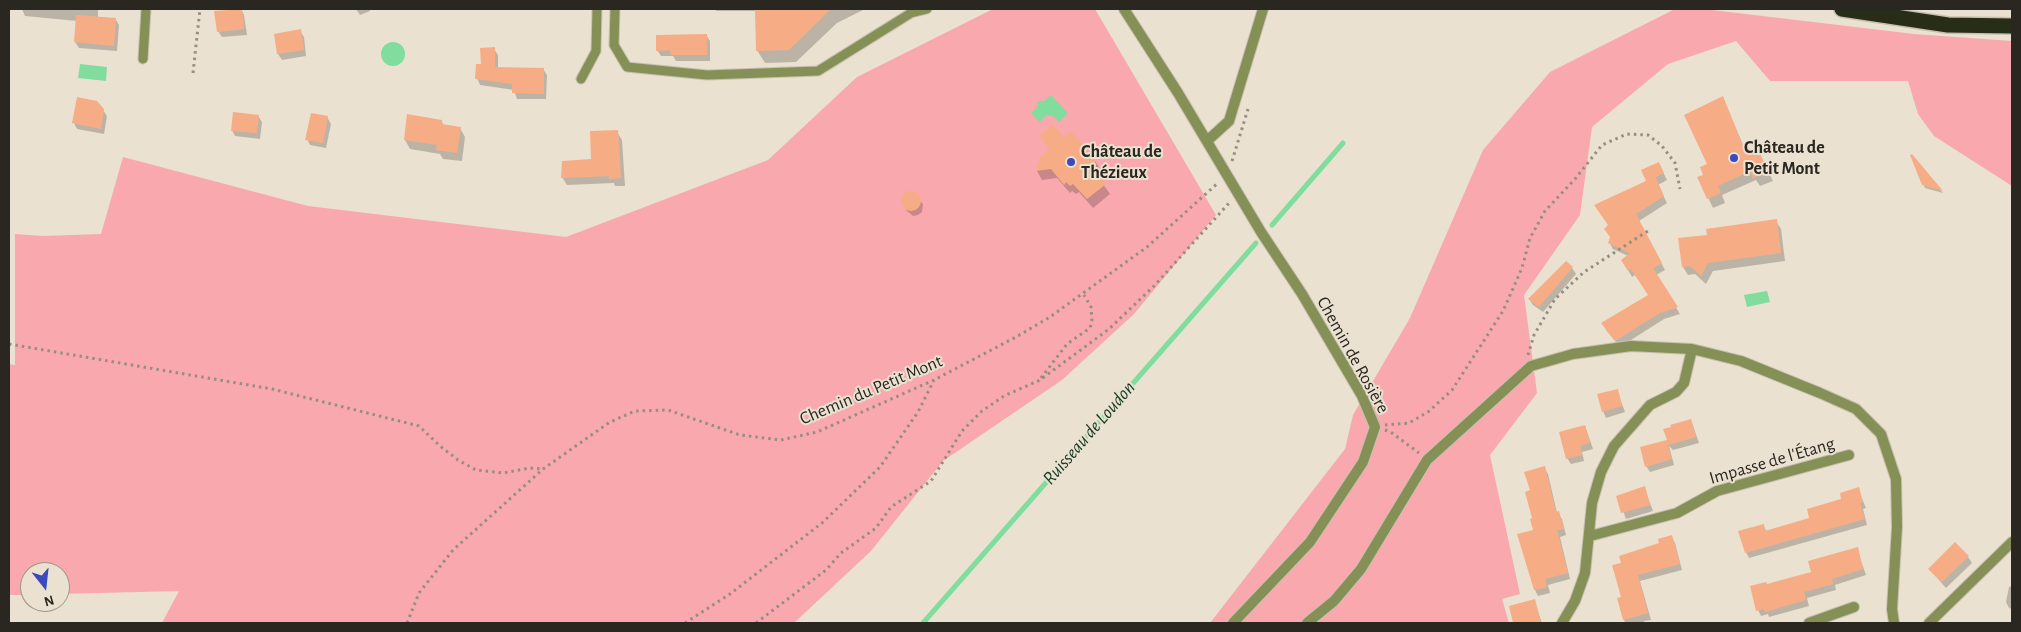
<!DOCTYPE html>
<meta charset="utf-8">
<style>
body{margin:0}
#map{position:relative;width:2021px;height:632px;overflow:hidden;background:#eae1d0;font-family:"Alegreya Sans",sans-serif}
canvas{display:block}
.frame{position:absolute;inset:0;border:10px solid #2a2620;pointer-events:none}
.north{position:absolute;left:20px;top:562px;width:50px;height:50px;box-sizing:border-box;background:#eae1d0;border:1px solid #9d968a;border-radius:50%;rotate:164deg;font-size:14px;font-weight:700;line-height:20px;text-align:center;color:#2a2620}
.north::after{content:'';display:block;margin:auto;width:18px;height:22px;background:#3d4abd;clip-path:polygon(50% 0,100% 100%,50% 72%,0 100%)}
</style>
<div id="map">
<canvas width="2021" height="632"></canvas>
<div class="frame"></div>
<div class="north">N</div>
</div>
<script>
const g = document.querySelector('canvas').getContext('2d');
g.lineJoin = 'round';
function paint(path, color) { g.fillStyle = color; g.fill(path, 'evenodd'); }
const shape = rows => new Path2D(rows.map(r => 'M' + r).join(''));
function strokePath(path, color, width, dash) { g.strokeStyle = color; g.lineWidth = width; g.lineCap = dash ? 'butt' : 'round'; g.setLineDash(dash || []); g.stroke(path); }
function label(font, color, halo, rows, align = 'center') {
  g.font = font + ' "Alegreya Sans",sans-serif'; g.lineWidth = 4; g.setLineDash([]); g.textBaseline = 'middle'; g.strokeStyle = halo; g.fillStyle = color; for (const [text, x, y, turn = 0] of rows) {
    g.save(); g.translate(x, y); g.rotate((+turn || 0) * Math.PI / 180); g.textAlign = isNaN(turn) ? turn : align; if (halo) g.strokeText(text, 0, 0); g.fillText(text, 0, 0); g.restore();
  }
}
paint(shape([
 [993,9,1095,9,1216,215,1134,314,1062,380,943,461,871,551,794,623,162,623,179,591,60,594,60,572,30,572,30,595,9,595,9,364,15,365,15,234,44,236,101,234,123,157,308,206,566,237,768,160,857,77],
 [1675,9,1704,9,1914,34,2012,41,2012,186,1934,136,1918,114,1908,81,1770,81,1736,41,1668,64,1592,127,1580,215,1524,295,1537,393,1490,455,1520,594,1502,599,1509,623,1210,623,1345,449,1353,415,1410,318,1483,150,1550,72]
]), '#f9a9ae');
paint(shape([
 '381 54a12 12 0 1 1 24 0a12 12 0 1 1-24 0Z',
 [80,64,107,67,106,81,78,78],
 [1051,95,1068,113,1059,122,1053,116,1046,115,1040,122,1031,113,1037,107,1038,101,1044,101],
 [1767,291,1770,302,1747,307,1744,295]
]), '#81dd9e');
paint(shape([
 [22,9,98,9,98,18,116,20,119,25,117,51,79,48,75,42,77,21,25,16],
 [241,9,244,15,247,35,222,37,218,31],
 [356,9,369,9,370,11,360,15],
 [715,9,959,9,865,9,837,23,796,62,765,63,757,50,756,11,716,11],
 [300,31,304,37,306,56,282,60,278,54,275,35],
 [706,35,710,41,710,61,676,61,673,56,661,56,657,50],
 [494,49,498,55,498,69,543,69,547,75,546,99,517,99,514,90,480,85,477,78],
 [1723,98,1744,147,1751,153,1758,151,1773,181,1760,186,1756,180,1722,195,1725,203,1713,208,1699,178,1705,175,1709,164],
 [103,110,107,116,104,134,77,129,74,123],
 [258,116,262,122,260,139,235,136,232,130],
 [327,117,331,124,326,148,310,145,307,139],
 [441,121,444,125,460,128,465,137,462,161,443,159,440,154,410,149,405,140],
 [617,132,622,140,625,186,615,186,614,183,567,185,562,177,592,160],
 [1041,136,1064,139,1095,161,1101,170,1098,177,1110,194,1093,208,1079,192,1076,194,1072,191,1070,193,1057,178,1042,180,1037,171,1042,158,1051,150],
 [1912,156,1942,192,1943,193,1925,188],
 [1662,170,1667,180,1658,185,1667,203,1639,221,1665,270,1656,275,1680,314,1664,319,1620,347,1606,330,1649,295,1635,275,1632,277,1622,260,1628,256,1613,249,1609,242,1647,181],
 [906,193,913,193,923,204,922,212,918,215,913,216,907,211,903,205,903,197],
 [1776,221,1781,229,1785,261,1713,271,1706,284,1695,274,1688,275,1683,267,1708,236],
 [1572,268,1576,274,1543,312,1533,305,1529,299],
 [1617,390,1625,412,1606,418,1603,411],
 [1691,420,1699,443,1673,450,1669,446,1674,465,1650,472,1646,466,1668,441],
 [1585,426,1593,449,1582,452,1584,461,1571,464,1567,458],
 [1544,468,1548,474,1557,513,1562,519,1566,535,1560,537,1570,579,1548,585,1550,593,1538,596,1535,590,1534,519,1531,491],
 [1644,487,1653,511,1626,519,1618,497],
 [1858,489,1866,508,1863,509,1867,525,1749,558,1746,552,1763,525,1767,532,1811,519],
 [1671,536,1675,543,1682,570,1640,581,1651,620,1644,621,1644,623,1625,623,1618,599,1623,598,1622,564,1661,544],
 [1857,549,1866,575,1835,585,1836,590,1807,598,1809,606,1769,617,1768,614,1761,616,1758,610,1767,585,1812,573],
 [1968,557,1972,563,1946,588,1929,569],
 [2012,586,2012,609,2009,608,2006,602,2009,587],
 [1534,600,1542,623,1515,623,1510,606]
]), '#0003');
strokePath(shape([
 [1272,225,1343,143],
 [923,623,1256,243]
]), '#81dd9e', 5);
paint(shape([
 [242,9,244,29,217,32,214,11],
 [755,9,831,9,789,50,756,51],
 [76,15,116,18,114,46,74,42],
 [301,29,304,50,277,54,274,34],
 [707,34,707,55,671,55,670,50,656,51,656,35],
 [495,47,495,67,544,68,544,94,512,93,512,84,475,79,476,64,481,64,480,48],
 [1723,96,1743,146,1748,144,1751,152,1758,149,1768,171,1753,178,1750,171,1718,186,1721,193,1707,199,1697,177,1703,175,1700,167,1707,164,1684,115],
 [77,97,97,101,104,109,101,129,72,123],
 [233,112,259,115,257,133,231,131],
 [311,113,328,116,323,143,305,140],
 [407,114,442,120,442,124,461,127,457,153,436,150,437,145,404,140],
 [1053,124,1064,137,1071,131,1096,160,1093,169,1106,184,1087,199,1073,184,1070,186,1066,182,1064,185,1051,169,1036,171,1040,157,1050,149,1039,136],
 [618,130,621,178,609,179,609,176,561,178,562,161,591,159,590,131],
 [1912,154,1943,191,1922,185,1910,155],
 [1659,162,1664,173,1654,178,1656,178,1664,196,1636,214,1662,263,1653,268,1678,307,1660,313,1615,341,1601,323,1648,295,1631,269,1628,271,1621,260,1630,253,1608,243,1610,237,1604,229,1608,225,1594,205,1646,181,1641,170],
 '901 201a10 10 0 1 1 20 0a10 10 0 1 1-20 0Z',
 [1777,219,1781,253,1708,263,1701,276,1690,266,1682,267,1678,238,1707,235,1706,229],
 [1566,261,1573,267,1539,307,1528,299],
 [1618,389,1622,406,1602,412,1597,394],
 [1691,419,1696,437,1668,445,1667,443,1672,459,1645,467,1640,447,1667,440,1663,429,1671,427,1670,425],
 [1585,425,1590,443,1580,446,1582,455,1566,459,1559,432],
 [1545,466,1556,512,1559,511,1564,529,1557,530,1568,573,1545,579,1547,587,1534,590,1517,534,1533,530,1530,519,1532,518,1525,492,1530,490,1524,472],
 [1645,486,1650,505,1621,513,1616,496],
 [1859,487,1863,502,1860,503,1865,519,1745,553,1738,531,1764,524,1765,531,1809,518,1807,509,1841,499,1840,493],
 [1672,535,1680,564,1638,575,1648,613,1623,620,1617,598,1621,597,1612,565,1621,563,1619,556,1659,543,1658,539],
 [1955,542,1969,556,1942,582,1928,569],
 [1858,547,1863,569,1832,579,1833,584,1804,592,1806,600,1765,612,1764,609,1756,611,1750,586,1766,582,1767,584,1811,572,1808,561],
 [1535,599,1541,623,1513,623,1509,606]
]), '#f6ad85');
const service = shape([
 [615,9,614,45,627,67,707,75,818,71,911,13,927,9],
 [143,59,146,9],
 [581,79,596,51,597,9]
]);
const minor = shape([
 [1124,9,1178,93,1261,232,1302,294,1362,396,1375,427,1363,462,1310,542,1233,623],
 [1207,141,1229,121,1263,9],
 [1590,536,1677,513,1717,491,1849,455],
 [1307,623,1334,601,1361,569,1427,460,1531,366,1573,354,1631,346,1692,349,1741,361,1820,393,1856,409,1881,434,1896,479,1897,527,1892,609,1894,623],
 [1562,623,1575,601,1585,573,1592,503,1601,472,1614,446,1650,405,1676,392,1684,383,1692,349],
 [1809,623,1854,607]
]);
const tertiary = shape([
 [1929,623,2012,542]
]);
const motorway = shape([
 [1842,9,1948,25,2012,26]
]);
strokePath(service, '#c7bfb0', 11);
strokePath(minor, '#c7bfb0', 12);
strokePath(tertiary, '#c7bfb0', 12);
strokePath(motorway, '#c7bfb0', 18);
strokePath(shape([
 [193,73,200,9],
 [1232,161,1248,109],
 [9,344,272,389,419,426,440,446,458,460,476,470,503,473,530,468,543,469],
 [1528,355,1534,335,1555,299,1584,272,1651,229],
 [1041,378,1067,344,1090,328,1092,321,1091,307,1084,295],
 [1385,425,1409,423,1428,412,1452,390,1503,311,1522,268,1530,238,1545,211,1575,179,1602,145,1627,134,1648,135,1662,146,1675,163,1680,189],
 [1385,430,1392,433,1419,453],
 [407,623,419,593,453,550,543,469,610,422,635,411,668,410,740,435,781,440,817,432,934,380,1016,337,1050,317,1147,247,1219,182],
 [685,623,730,594,822,523,880,467,918,412,934,380],
 [756,623,826,570,841,553,876,528,891,507,931,481,962,431,982,411,1004,396,1040,380,1109,329,1154,286,1230,202]
]), '#958e82', 3, [2.5, 4]);
strokePath(service, '#849055', 9);
strokePath(minor, '#849055', 10);
strokePath(tertiary, '#849055', 10);
strokePath(motorway, '#282d17', 15);
for (const [x, y, r, color] of [
 [1734,158,5,"#3d4abd"],
 [1071,162,5,"#3d4abd"]
]) { const dot = new Path2D(); dot.arc(x, y, r, 0, 2 * Math.PI); g.fillStyle = color; g.fill(dot); strokePath(dot, '#eae1d0', 2); }
label('bold 18px', '#2a2620', '#eae1d0', [
 ["Château de",1744,148],
 ["Petit Mont",1744,169],
 ["Château de",1081,152],
 ["Thézieux",1081,173]
], 'left');
label('18px', '#2a2620', '#eae1d0', [
 ["Chemin de Rosière",1353,355,61],
 ["Chemin du Petit Mont",871,390,-23],
 ["Impasse de l'Étang",1772,461,-16]
]);
label('italic 19px', '#133a21', '#eae1d0', [
 ["Ruisseau de Loudon",1089,433,-49]
]);
</script>
